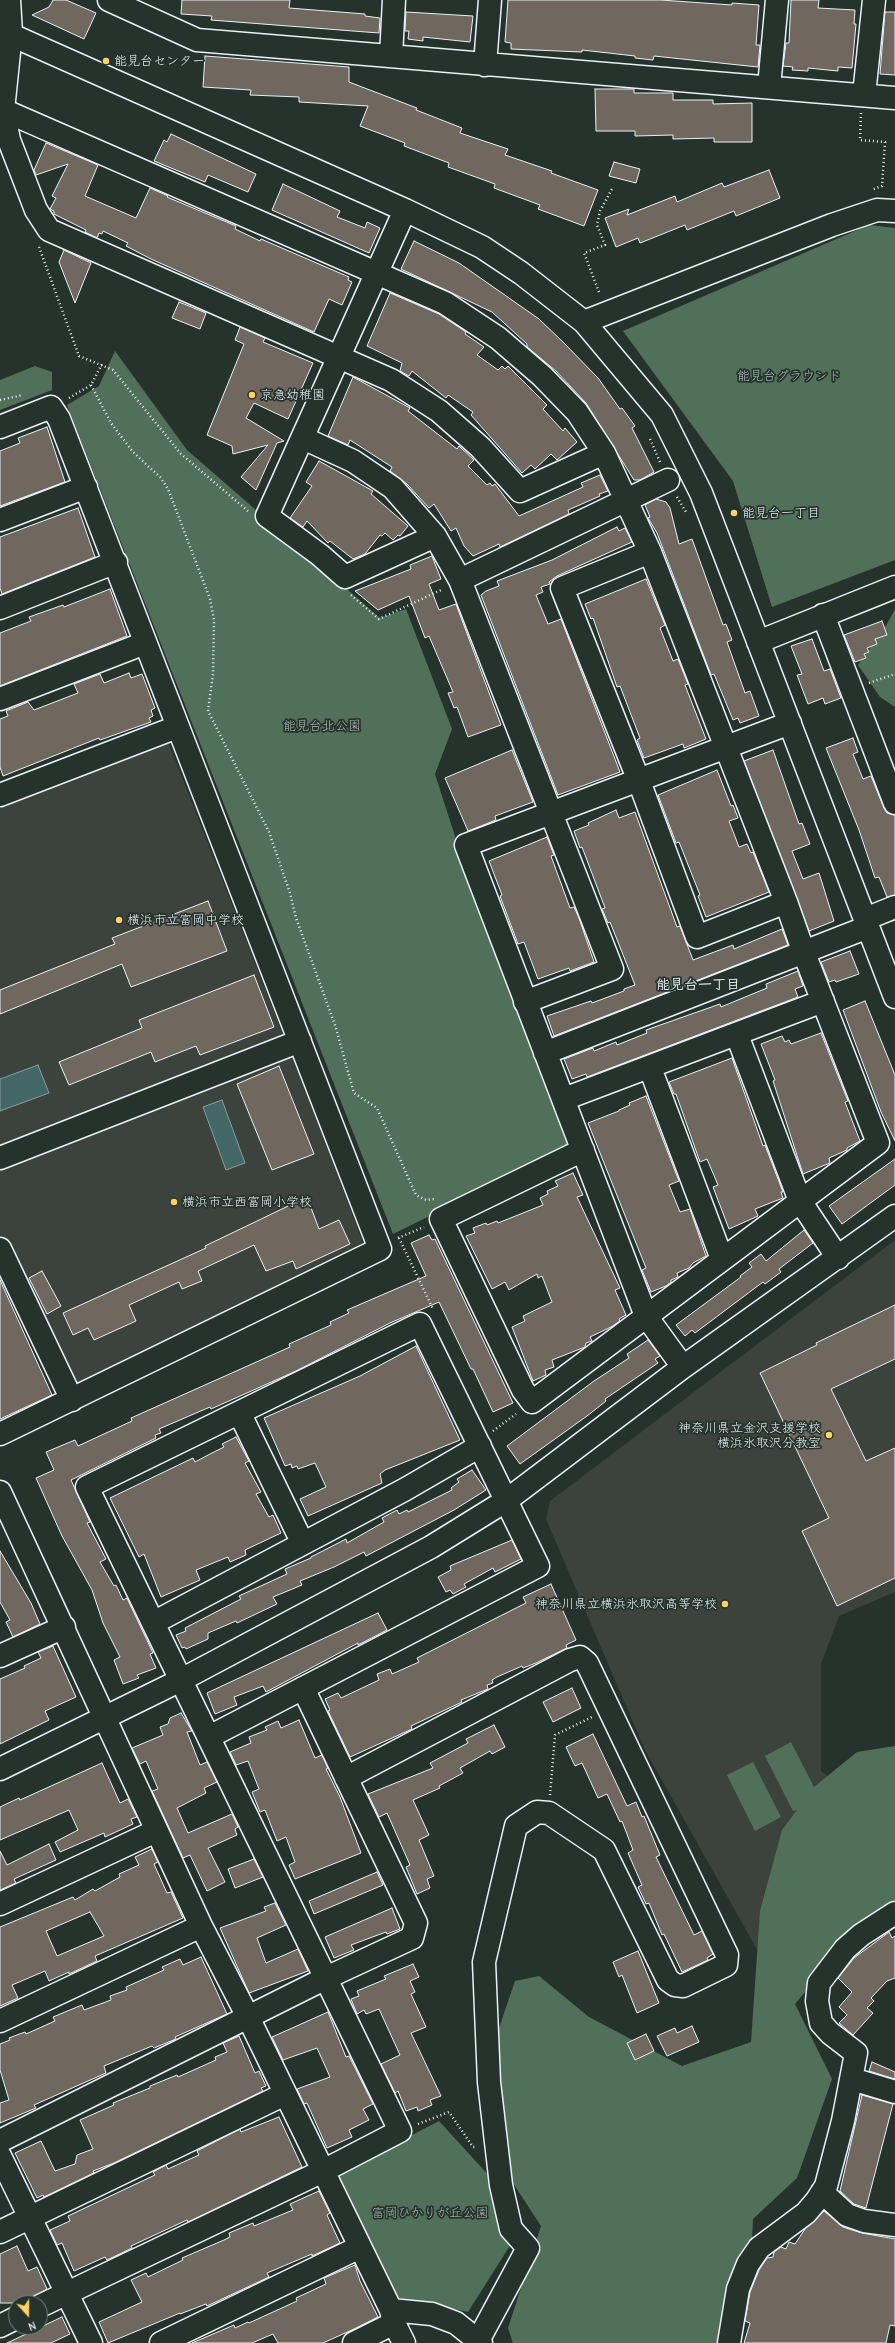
<!DOCTYPE html>
<meta charset="utf-8">
<style>
body{margin:0}
#map{position:relative;width:895px;height:2343px;overflow:hidden;background:#26332d;font-family:"Comic Neue",sans-serif}
canvas{display:block}
.north{position:absolute;left:8px;top:2295px;width:40px;height:40px;box-sizing:border-box;background:#26332d;border:1px solid #747f7e;border-radius:50%;rotate:159deg;font-size:11px;font-weight:700;line-height:16px;text-align:center;color:#e8f1f8}
.north::after{content:'';display:block;margin:auto;width:14px;height:18px;background:#ffd166;clip-path:polygon(50% 0,100% 100%,50% 72%,0 100%)}
</style>
<div id="map">
<canvas width="895" height="2343"></canvas>
<div class="north">N</div>
</div>
<script>
const g = document.querySelector('canvas').getContext('2d');
g.lineJoin = 'round';
function paint(path, color) { g.fillStyle = color; g.fill(path, 'evenodd'); }
const shape = rows => new Path2D(rows.map(r => 'M' + r).join(''));
function strokePath(path, color, width, dash) { g.strokeStyle = color; g.lineWidth = width; g.lineCap = dash ? 'butt' : 'round'; g.setLineDash(dash || []); g.stroke(path); }
function label(font, color, halo, rows, align = 'center') {
  g.font = font + ' "Comic Neue","Klee One",sans-serif'; g.lineWidth = 3.5; g.setLineDash([]); g.textBaseline = 'middle'; g.strokeStyle = halo; g.fillStyle = color; for (const [text, x, y, turn = 0] of rows) {
    g.save(); g.translate(x, y); g.rotate((+turn || 0) * Math.PI / 180); g.textAlign = isNaN(turn) ? turn : align; if (halo) g.strokeText(text, 0, 0); g.fillText(text, 0, 0); g.restore();
  }
}
paint(shape([
 [167,739,284,1037,0,1147,0,803],
 [290,1055,292,1056,364,1245,76,1383,74,1382,0,1234,0,1170],
 [895,1240,895,1592,839,1616,821,1664,821,1771,852,1794,759,1953,645,1750,546,1519,550,1501]
]), '#3c433c');
paint(shape([
 [869,225,895,228,895,560,772,607,733,481,623,331],
 [115,351,187,450,380,618,406,609,452,729,435,774,470,883,576,1144,393,1234,67,405,99,386],
 [35,366,52,372,52,390,0,410,0,380],
 [895,609,895,707,880,697,858,665,887,624],
 [791,1742,814,1787,857,1752,895,1746,895,1902,866,1919,795,2004,832,2079,797,2178,753,2219,750,2284,728,2343,513,2343,508,2328,541,2226,494,2154,493,2079,499,2028,515,1981,539,1976,589,2017,682,2066,751,2042,760,1911,782,1830,797,1810,793,1811,765,1756],
 [753,1762,781,1817,755,1831,727,1775],
 [439,2121,492,2179,511,2244,468,2312,394,2297,335,2175]
]), '#517059');
const water = shape([
 [38,1065,49,1093,0,1111,0,1079,38,1065],
 [222,1100,245,1163,226,1170,203,1107,222,1100]
]);
paint(water, '#436767');
strokePath(water, '#859ea1', 1);
const building = shape([
 [53,0,66,0,96,13,84,39,32,15,49,7,53,0],
 [182,0,290,0,289,8,365,14,365,16,380,18,379,33,211,20,212,16,181,14,182,0],
 [508,0,661,0,732,5,732,3,759,5,756,45,760,45,758,67,654,56,653,60,635,58,635,56,582,50,582,52,511,49,511,43,505,42,508,0],
 [791,0,819,0,818,8,855,10,854,24,856,24,852,68,838,67,838,71,808,68,808,71,792,70,793,67,783,66,786,43,789,43,791,0],
 [406,12,473,16,470,42,423,37,423,41,408,39,409,31,405,31,406,12],
 [885,12,895,12,895,75,880,74,885,12],
 [205,56,349,67,349,82,409,105,417,108,416,110,462,128,460,133,508,149,505,155,552,171,551,173,598,190,584,226,538,209,540,205,494,188,495,184,448,167,449,163,404,146,405,143,360,126,368,106,299,102,299,97,250,95,251,90,203,87,205,56],
 [595,89,634,89,634,93,673,93,673,100,713,100,713,104,752,103,752,142,714,142,714,138,673,139,673,135,635,136,635,131,596,131,595,89],
 [171,134,256,174,248,192,208,175,205,182,154,161,164,140,167,142,171,134],
 [46,143,98,165,85,196,136,218,150,188,168,196,167,197,236,226,235,229,260,241,261,239,349,277,348,280,352,282,342,305,329,299,314,332,151,259,126,246,128,243,103,231,102,234,99,233,97,238,85,232,86,230,54,214,54,211,50,209,56,198,52,196,68,164,36,175,34,170,46,143],
 [614,162,640,169,636,183,609,176,614,162],
 [769,170,780,198,736,216,734,211,687,230,685,225,640,243,638,238,616,247,605,218,629,209,627,215,675,196,677,202,722,183,724,187,769,170],
 [283,184,340,211,337,217,365,228,367,222,380,228,369,253,272,210,283,184],
 [414,241,459,263,539,319,563,342,598,378,620,409,622,408,635,426,632,428,654,472,640,480,634,480,586,403,556,371,527,347,527,344,492,312,401,269,414,241],
 [64,250,91,263,75,303,59,262,64,250],
 [390,293,439,314,466,332,465,334,484,347,477,355,498,370,502,366,505,369,508,366,547,405,543,409,563,431,565,428,577,442,557,460,551,454,535,469,531,465,522,473,471,415,473,412,448,395,446,398,412,371,409,376,400,371,402,363,367,346,390,293],
 [179,302,206,313,200,329,172,318,179,302],
 [240,327,265,338,263,342,313,363,288,419,254,403,246,418,284,441,277,443,256,490,241,477,268,445,233,454,232,446,207,435,244,344,235,340,240,327],
 [353,377,410,408,408,411,457,449,459,446,474,460,468,466,487,485,490,483,492,486,495,484,519,516,583,487,581,483,600,475,608,491,599,494,600,496,568,510,569,514,500,547,499,544,473,556,464,546,456,528,451,531,434,504,429,508,407,484,390,471,392,467,350,440,348,445,328,436,353,377],
 [47,427,65,482,0,506,0,451,20,443,18,438,47,427],
 [319,461,373,491,371,494,408,526,400,536,398,535,393,540,385,533,382,536,380,535,365,554,353,559,330,541,328,543,307,521,303,527,290,518,312,486,306,482,319,461],
 [656,499,666,502,670,508,679,544,692,539,723,625,726,624,732,640,727,642,745,693,750,691,759,716,740,723,738,718,733,720,714,674,711,675,657,533,648,518,650,517,645,505,656,499],
 [78,508,95,557,2,594,0,588,0,537,78,508],
 [617,527,619,531,625,528,632,542,557,576,549,582,550,584,541,587,543,592,536,595,548,624,561,619,620,772,558,795,481,595,486,591,499,586,497,581,552,560,617,527],
 [432,556,441,579,429,584,439,610,456,604,501,725,468,737,457,707,454,708,448,693,453,692,429,636,425,638,409,596,378,610,355,591,411,569,410,565,432,556],
 [646,579,665,625,660,628,673,661,678,659,688,684,685,685,706,739,684,748,683,744,644,758,637,740,640,738,620,686,617,687,593,618,591,619,585,604,646,579],
 [110,589,127,636,0,686,0,633,31,621,29,617,63,605,64,607,110,589],
 [882,621,887,635,875,639,877,644,867,648,869,652,864,654,866,658,855,662,844,635,882,621],
 [812,639,824,671,830,669,841,698,825,704,823,698,808,704,797,675,802,674,791,646,812,639],
 [129,673,131,678,142,674,155,708,151,710,153,716,149,718,151,722,100,740,99,738,3,776,0,767,0,719,8,716,6,711,28,702,34,710,78,693,74,684,100,674,104,683,129,673],
 [853,738,858,752,853,754,863,779,871,776,884,808,887,813,895,815,895,895,887,897,879,877,875,878,859,830,826,748,853,738],
 [512,750,533,802,495,816,496,820,468,831,445,778,512,750],
 [773,750,799,824,802,823,810,844,792,851,803,879,819,873,834,921,809,931,744,761,773,750],
 [717,770,731,806,733,805,738,818,729,821,739,847,747,844,751,853,753,852,769,892,706,917,698,896,700,895,679,842,676,843,658,795,717,770],
 [616,810,619,818,635,812,677,927,680,926,693,960,733,945,734,949,782,929,788,945,554,1036,547,1016,591,1001,592,1003,624,991,624,989,635,985,610,922,608,923,602,909,605,908,582,847,580,848,574,831,589,825,588,823,616,810],
 [547,837,554,855,551,856,570,908,574,907,579,918,594,962,570,971,569,968,538,979,524,942,518,944,500,896,502,895,489,861,547,837],
 [208,901,227,951,131,987,122,964,0,1014,0,990,115,944,112,938,208,901],
 [850,951,859,974,836,982,835,980,829,982,821,962,850,951],
 [798,971,803,986,795,989,798,997,587,1077,586,1074,572,1079,564,1059,593,1048,594,1051,616,1042,617,1045,647,1033,646,1030,720,1004,721,1007,767,988,766,984,798,971],
 [254,975,274,1027,200,1055,196,1046,155,1062,151,1052,69,1085,59,1062,142,1028,139,1020,254,975],
 [865,1001,895,1075,895,1141,881,1112,843,1010,865,1001],
 [821,1033,848,1101,845,1102,860,1141,847,1148,847,1150,829,1158,830,1163,803,1174,773,1081,775,1080,761,1044,782,1036,785,1042,789,1040,791,1044,821,1033],
 [732,1058,763,1146,765,1145,783,1192,781,1192,783,1198,755,1209,758,1216,729,1229,713,1187,718,1185,707,1159,700,1162,676,1094,674,1094,669,1082,732,1058],
 [279,1066,314,1154,272,1170,237,1084,279,1066],
 [646,1096,679,1181,669,1185,680,1212,690,1209,706,1256,693,1263,689,1268,677,1273,678,1277,671,1280,671,1282,666,1286,651,1292,642,1270,646,1268,588,1123,619,1111,619,1110,630,1105,629,1103,646,1096],
 [895,1159,895,1185,842,1224,829,1206,895,1159],
 [573,1173,583,1195,577,1197,620,1288,615,1290,626,1315,619,1319,620,1321,611,1327,590,1337,592,1341,586,1343,585,1347,552,1360,554,1367,545,1370,546,1375,533,1381,512,1327,525,1321,523,1316,552,1302,542,1276,538,1278,537,1274,509,1290,505,1282,492,1289,466,1236,475,1233,473,1228,486,1223,487,1225,497,1221,498,1223,543,1205,540,1198,548,1194,547,1191,558,1186,555,1181,573,1173],
 [307,1197,319,1229,339,1220,350,1244,296,1269,293,1261,266,1271,254,1245,198,1271,202,1281,182,1289,179,1282,129,1305,136,1321,94,1340,88,1328,73,1335,63,1313,206,1248,205,1246,307,1197],
 [804,1230,813,1243,779,1269,781,1272,765,1284,763,1282,695,1333,692,1330,685,1336,676,1325,741,1277,740,1276,752,1267,749,1263,761,1254,766,1261,804,1230],
 [429,1235,432,1240,435,1239,513,1403,493,1412,473,1369,471,1369,439,1302,390,1323,296,1371,211,1409,210,1407,159,1429,161,1433,155,1435,156,1438,71,1480,90,1522,87,1523,106,1559,100,1562,114,1586,116,1585,123,1600,127,1598,153,1653,150,1654,156,1668,137,1675,139,1678,123,1684,114,1660,120,1657,103,1623,92,1590,62,1536,36,1478,54,1470,46,1452,75,1440,78,1446,132,1421,131,1418,290,1347,289,1344,331,1325,330,1322,349,1313,347,1310,426,1276,411,1243,429,1235],
 [42,1271,61,1306,47,1314,29,1278,42,1271],
 [0,1280,52,1395,0,1419,0,1280],
 [895,1305,895,1359,831,1389,866,1461,895,1448,895,1578,837,1606,802,1531,829,1518,760,1373,817,1345,816,1343,895,1305],
 [648,1340,660,1356,655,1359,658,1363,605,1399,606,1401,587,1416,520,1464,507,1446,594,1381,629,1358,627,1354,648,1340],
 [416,1346,460,1440,385,1470,380,1474,382,1483,308,1516,300,1499,326,1487,315,1463,298,1469,297,1466,292,1468,291,1464,285,1466,264,1418,360,1376,416,1346],
 [236,1437,249,1461,245,1463,261,1492,256,1494,269,1517,273,1515,281,1533,245,1550,246,1555,230,1562,228,1557,196,1570,200,1580,161,1597,144,1554,139,1557,110,1498,193,1458,195,1462,210,1454,224,1447,222,1444,236,1437],
 [472,1470,486,1490,454,1510,366,1556,364,1552,334,1567,300,1581,302,1585,273,1597,277,1604,237,1623,236,1621,208,1633,208,1639,186,1649,185,1647,182,1648,176,1635,186,1631,185,1628,241,1599,239,1596,287,1574,285,1569,311,1558,311,1557,346,1539,347,1543,384,1522,382,1518,397,1510,399,1514,407,1510,408,1512,452,1490,451,1488,459,1482,457,1479,472,1470],
 [512,1540,521,1559,495,1572,493,1568,464,1584,466,1587,453,1594,450,1590,446,1592,438,1577,451,1570,450,1566,512,1540],
 [0,1551,31,1603,40,1624,13,1637,6,1622,10,1620,0,1602,0,1551],
 [551,1584,576,1640,566,1645,567,1648,536,1663,523,1668,522,1666,497,1677,492,1680,493,1683,487,1685,488,1689,461,1700,462,1702,411,1726,412,1729,350,1757,328,1711,330,1710,325,1699,338,1693,341,1698,379,1680,377,1674,390,1669,392,1674,419,1662,417,1658,526,1603,523,1597,551,1584],
 [378,1613,387,1630,358,1645,358,1643,266,1692,263,1686,234,1697,237,1705,215,1714,207,1693,378,1613],
 [53,1646,76,1697,45,1711,49,1720,0,1744,0,1679,25,1668,24,1666,41,1658,38,1652,53,1646],
 [572,1688,581,1708,553,1722,543,1702,572,1688],
 [181,1713,192,1731,187,1732,200,1765,207,1762,217,1782,204,1788,206,1793,177,1808,188,1833,232,1814,238,1827,235,1829,237,1835,208,1848,225,1882,207,1891,190,1855,183,1858,152,1791,158,1789,146,1761,140,1764,132,1748,163,1735,160,1727,168,1724,170,1718,181,1713],
 [299,1720,315,1758,322,1755,328,1768,326,1769,340,1797,361,1853,295,1879,289,1865,295,1862,286,1837,277,1841,265,1810,260,1812,252,1792,259,1789,248,1761,236,1765,230,1752,251,1743,249,1737,267,1730,265,1727,278,1721,281,1728,299,1720],
 [494,1725,505,1747,492,1754,490,1751,460,1768,463,1773,439,1786,440,1788,413,1800,429,1835,419,1840,434,1876,427,1879,430,1888,417,1894,406,1867,410,1865,387,1813,379,1817,368,1794,433,1768,430,1763,468,1743,466,1739,494,1725],
 [593,1734,627,1806,636,1802,642,1817,644,1816,660,1855,656,1857,694,1935,702,1931,713,1954,707,1958,708,1960,682,1972,664,1934,662,1935,649,1903,646,1904,638,1887,642,1885,628,1853,633,1850,622,1821,620,1822,607,1794,598,1798,582,1763,575,1766,566,1747,593,1734],
 [102,1763,120,1803,128,1799,137,1817,131,1819,133,1824,105,1837,104,1833,60,1852,55,1842,78,1830,69,1810,0,1840,0,1807,19,1798,20,1800,102,1763],
 [49,1844,56,1860,14,1879,16,1883,0,1890,0,1851,7,1865,49,1844],
 [152,1849,158,1862,154,1864,167,1893,171,1892,183,1918,95,1956,97,1961,69,1974,69,1972,49,1981,45,1971,12,1985,18,1998,0,2006,0,1927,73,1897,75,1900,93,1889,95,1891,120,1877,119,1874,139,1865,135,1857,152,1849],
 [90,1912,104,1936,57,1956,46,1931,90,1912],
 [254,1859,263,1877,235,1888,228,1869,254,1859],
 [377,1872,383,1885,314,1914,309,1901,377,1872],
 [275,1903,286,1925,257,1938,266,1963,298,1949,308,1971,249,1993,220,1928,266,1911,264,1907,275,1903],
 [392,1908,400,1929,387,1934,386,1932,351,1945,354,1950,334,1958,325,1937,392,1908],
 [889,1932,892,1938,895,1936,895,1978,887,1981,871,1998,874,2001,867,2008,873,2013,853,2035,839,2023,847,2015,839,2007,852,1992,838,1978,854,1958,889,1932],
 [638,1951,659,2003,637,2013,622,1975,619,1977,613,1962,638,1951],
 [201,1957,227,2014,175,2037,176,2039,154,2048,152,2046,104,2066,106,2073,34,2105,36,2108,0,2123,0,2103,9,2100,0,2070,0,2044,10,2040,9,2038,25,2032,26,2034,55,2021,53,2017,82,2005,84,2010,111,2000,110,1996,127,1990,126,1987,164,1970,162,1967,180,1959,183,1965,201,1957],
 [413,1964,419,1977,410,1981,415,1992,411,1994,426,2027,411,2033,441,2096,430,2100,432,2105,418,2111,417,2107,406,2111,398,2091,395,2093,381,2064,400,2055,379,2009,366,2014,364,2010,357,2014,351,1999,359,1996,357,1991,386,1979,384,1976,413,1964],
 [328,2012,346,2057,349,2056,373,2104,363,2109,369,2120,349,2130,352,2137,327,2148,307,2103,304,2104,297,2089,330,2077,317,2048,283,2060,272,2037,328,2012],
 [692,2026,699,2042,667,2056,657,2036,675,2028,677,2033,692,2026],
 [646,2034,654,2051,635,2060,627,2043,646,2034],
 [239,2036,255,2073,259,2071,266,2086,261,2088,263,2091,114,2163,93,2171,94,2173,44,2197,43,2195,37,2198,15,2153,41,2141,55,2171,75,2164,77,2155,93,2149,80,2120,114,2105,113,2103,150,2088,150,2086,177,2075,178,2077,216,2060,215,2057,227,2052,223,2043,239,2036],
 [872,2062,895,2072,895,2079,869,2071,872,2062],
 [862,2095,893,2104,866,2208,854,2204,840,2191,862,2095],
 [279,2117,302,2167,188,2222,187,2220,131,2246,132,2248,107,2260,105,2257,74,2271,62,2243,57,2245,50,2230,70,2221,68,2216,155,2175,153,2172,166,2165,168,2169,199,2155,197,2151,240,2129,241,2132,279,2117],
 [319,2191,330,2213,327,2215,340,2243,312,2256,312,2254,267,2273,269,2277,207,2306,206,2304,180,2314,180,2313,108,2343,99,2322,142,2302,131,2280,146,2273,148,2277,183,2260,182,2258,224,2240,230,2237,229,2233,253,2223,254,2226,293,2210,290,2204,319,2191],
 [824,2211,843,2227,862,2233,895,2239,895,2326,890,2325,886,2343,744,2343,750,2323,745,2321,750,2292,759,2270,767,2258,773,2257,774,2252,781,2247,786,2249,789,2242,795,2244,805,2229,824,2211],
 [17,2246,28,2271,37,2267,47,2289,24,2303,0,2303,0,2254,17,2246],
 [355,2265,360,2281,378,2317,354,2329,323,2343,278,2343,273,2334,252,2343,192,2343,234,2325,235,2328,248,2322,249,2323,297,2301,296,2298,326,2284,324,2278,355,2265],
 [62,2317,70,2334,51,2343,7,2343,62,2317]
]);
paint(building, '#70685f');
strokePath(building, '#e8f1f8', 1);
const minor = shape([
 [109,0,197,40,895,98],
 [0,30,405,210,482,247,521,273,584,322,662,415,701,493,895,997],
 [391,56,394,0],
 [485,65,490,0],
 [769,87,777,0],
 [864,95,874,0],
 [3,110,445,303,498,338,542,376,577,412,604,453,520,491,480,447,439,411,391,380,49,230,36,210,9,140,3,110,11,33,9,0],
 [405,210,267,516,320,555,345,577,435,536],
 [584,322,832,225,877,210,895,211],
 [0,427,51,407,59,419,380,1249,0,1434],
 [303,438,353,461,393,488,435,536,460,580,612,969,525,1002],
 [604,453,650,552,786,902,697,937,639,781,562,588,650,552],
 [0,520,86,487],
 [460,580,668,480],
 [0,608,116,562],
 [823,615,895,803],
 [758,642,895,587],
 [0,699,145,643],
 [0,795,177,727],
 [865,919,895,907],
 [737,1035,800,1201,838,1258],
 [545,1053,868,927],
 [650,1068,722,1259],
 [564,1099,823,1001],
 [583,1150,441,1219,523,1390,532,1402,878,1143,804,953,786,902],
 [0,1158,300,1041],
 [0,1249,72,1400],
 [683,1367,646,1316,466,845,790,723],
 [240,1414,302,1542],
 [0,1492,201,1926,248,2017,391,2310,394,2323,404,2343],
 [153,1623,404,1490,480,1446],
 [0,1656,64,1627],
 [0,1769,181,1680,431,1547,507,1500,683,1367,895,1216],
 [346,1778,570,1660,580,1657,587,1663,727,1955,726,1965,683,1986,675,1985,668,1980,604,1850,549,1813,537,1812,516,1826,484,1962,489,2082,501,2185,511,2229,528,2248,479,2339],
 [0,1904,156,1831],
 [0,2021,201,1926],
 [852,2079,895,2092],
 [0,2141,326,1978,412,1938,416,1923,303,1688],
 [0,2156,91,2343],
 [822,2192,847,2215,864,2221,895,2225],
 [0,2232,285,2094],
 [40,2306,323,2171,400,2131,87,1487,420,1324,538,1566,209,1737],
 [391,2310,432,2314,456,2323,481,2343],
 [0,2326,16,2318],
 [161,2343,360,2247],
 [354,2343,394,2323],
 [729,2343,738,2289,748,2264,759,2248,806,2213,817,2200,826,2186,843,2121,856,2053,830,2033,821,2023,817,2001,819,1983,845,1949,861,1935,895,1913]
]);
strokePath(minor, '#e8f1f8', 25);
strokePath(shape([
 [861,113,860,140,885,142,882,186,871,190],
 [39,247,79,356,113,370,181,454,248,511],
 [599,292,584,253,605,245,597,225,600,211,612,189],
 [91,385,111,423,133,452,161,478,168,489,210,599,214,620,213,674,208,711,269,832,290,893,296,918,335,1025,354,1093,377,1108,416,1195,426,1200,434,1199],
 [69,398,91,385,102,364],
 [0,400,23,395],
 [650,439,660,462],
 [677,497,686,512],
 [351,595,379,619,443,589],
 [869,683,895,674],
 [398,1238,424,1227],
 [399,1238,433,1309],
 [493,1431,516,1414],
 [550,1795,555,1735,592,1717],
 [418,2124,449,2112,473,2147,477,2147]
]), '#e8f1f8', 2.5, [1, 3]);
strokePath(minor, '#26332d', 22);
for (const [x, y, r, color] of [
 [106,61,4,"#ffd166"],
 [252,395,4,"#ffd166"],
 [734,513,4,"#ffd166"],
 [119,920,4,"#ffd166"],
 [174,1202,4,"#ffd166"],
 [829,1435,4,"#ffd166"],
 [725,1604,4,"#ffd166"]
]) { const dot = new Path2D(); dot.arc(x, y, r, 0, 2 * Math.PI); g.fillStyle = color; g.fill(dot); strokePath(dot, '#26332d', 1.5); }
label('13px', '#e8f1f8', '#26332d', [
 ["能見台センター",114,61],
 ["京急幼稚園",260,395],
 ["能見台一丁目",742,513],
 ["横浜市立富岡中学校",127,920],
 ["横浜市立西富岡小学校",182,1202],
 ["神奈川県立金沢支援学校",821,1428,"right"],
 ["横浜氷取沢分教室",821,1443,"right"],
 ["神奈川県立横浜氷取沢高等学校",717,1604,"right"]
], 'left');
label('13px', '#acbdb8', '#26332d', [
 ["能見台グラウンド",789,376],
 ["能見台北公園",322,726],
 ["富岡ひかりが丘公園",430,2213]
]);
label('bold 14px', '#e8f1f8', '#26332d', [
 ["能見台一丁目",698,985]
]);
</script>
